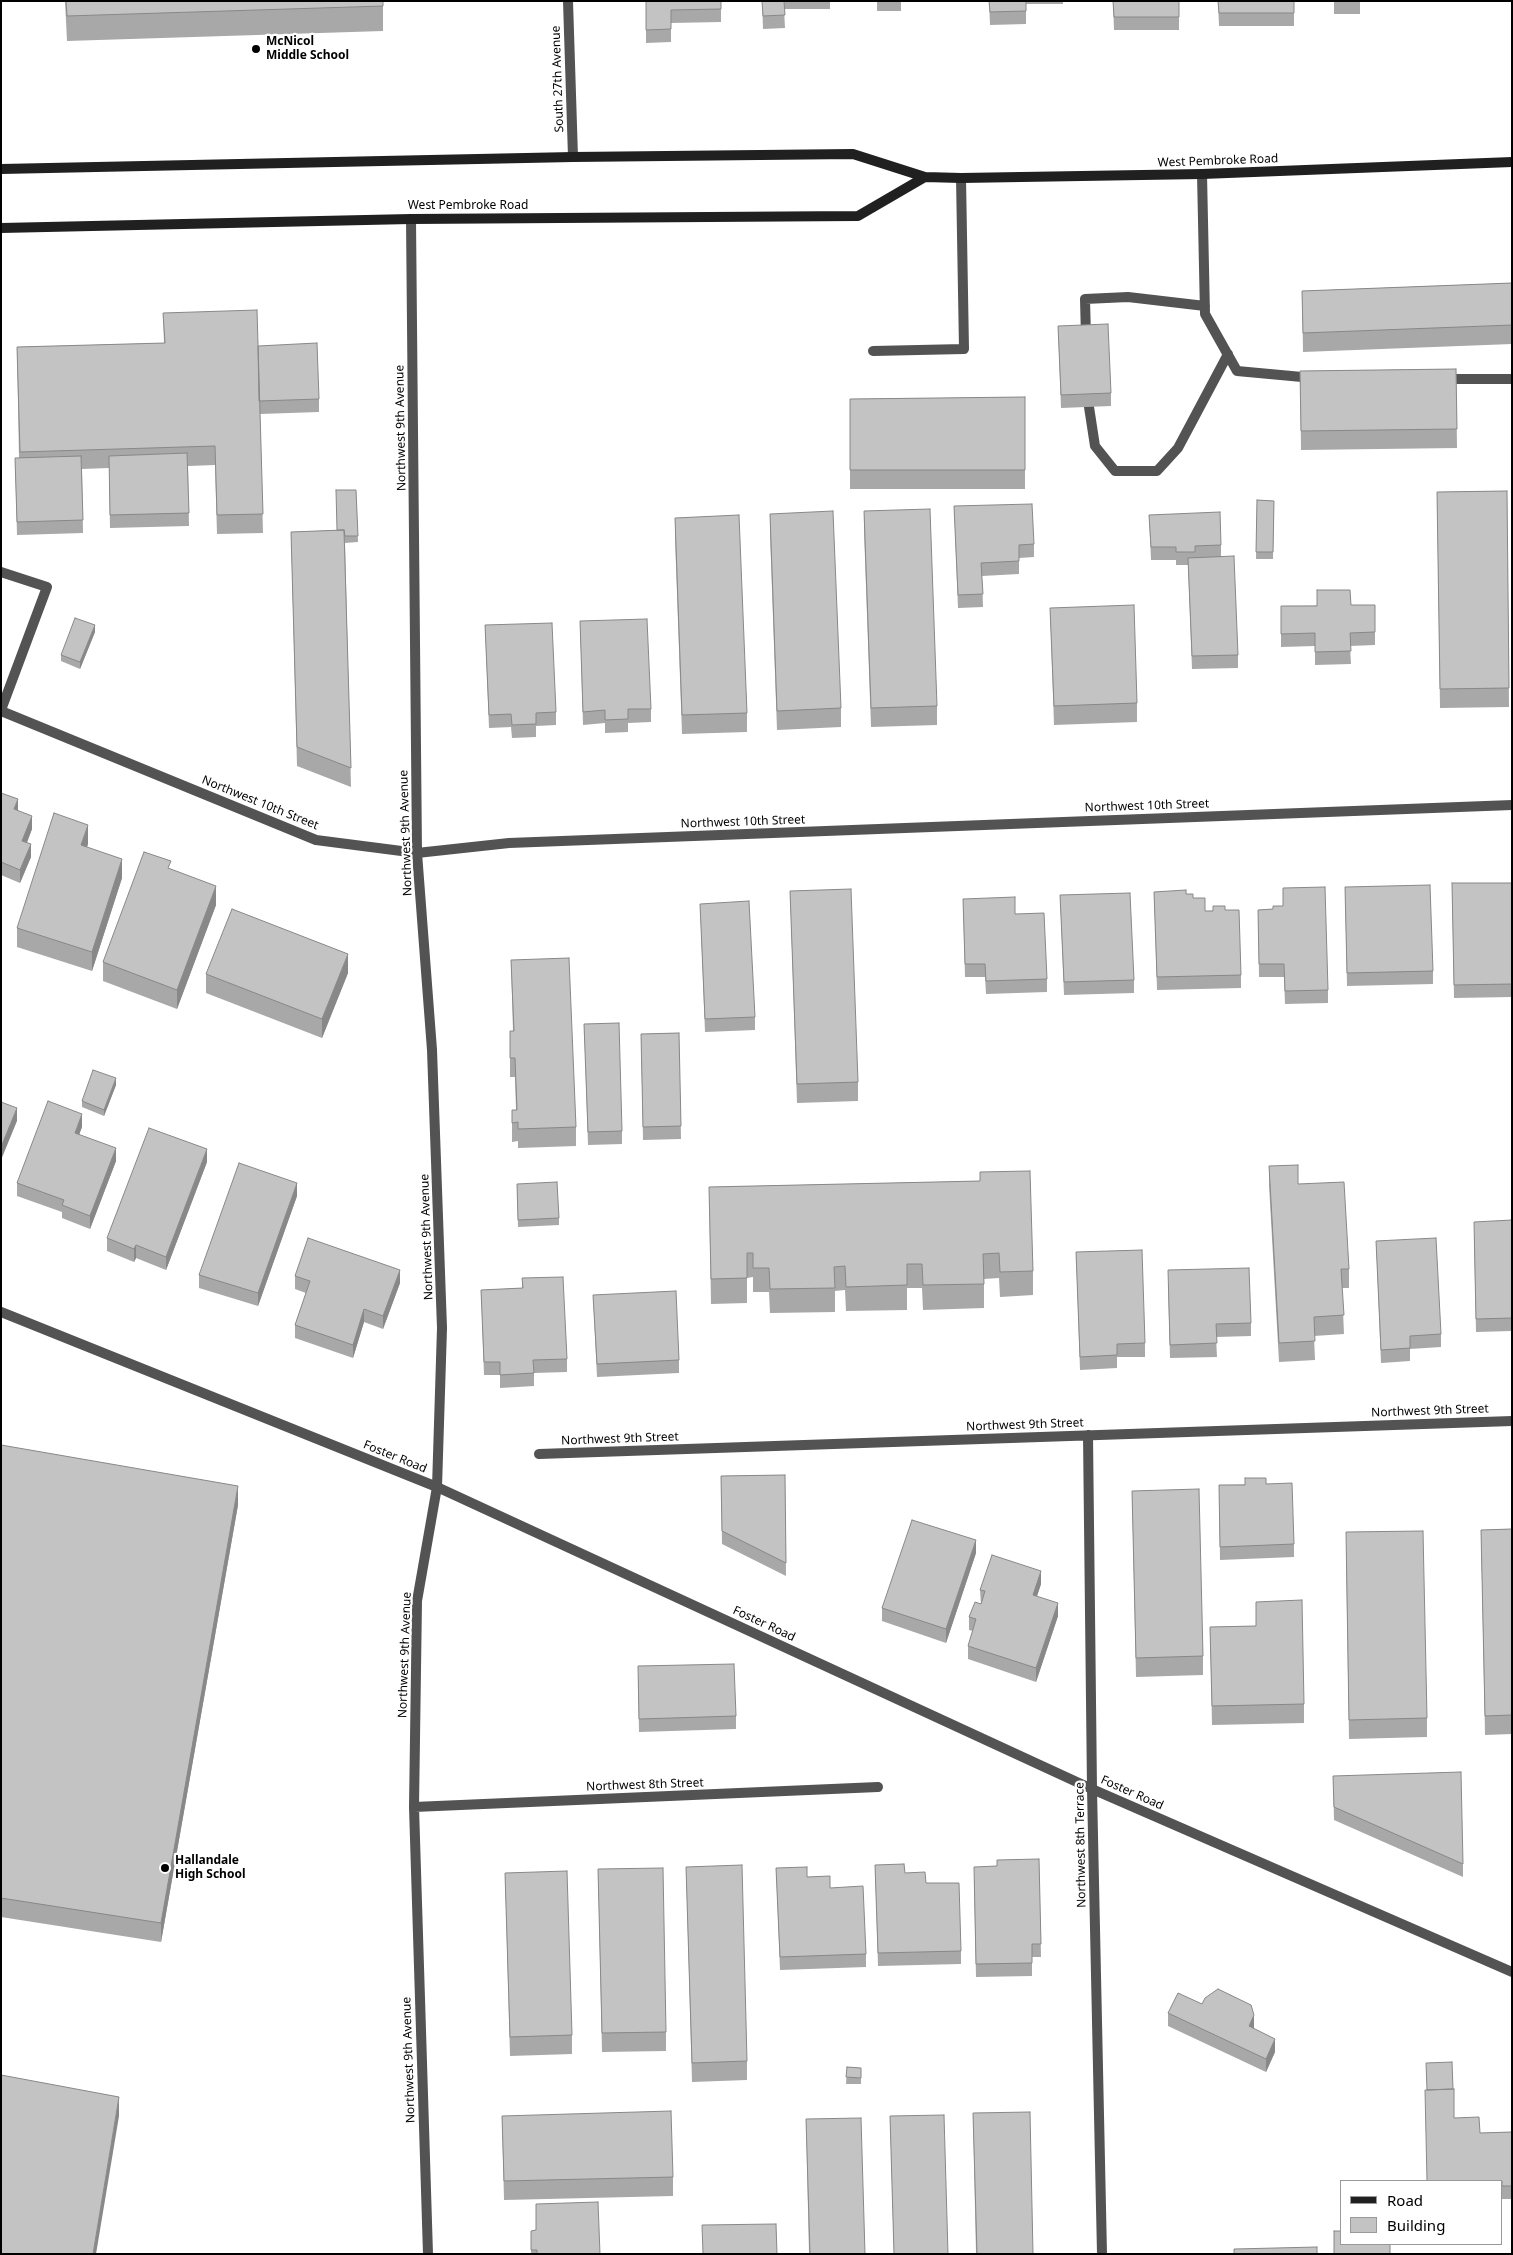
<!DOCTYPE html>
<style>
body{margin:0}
#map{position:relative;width:1513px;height:2255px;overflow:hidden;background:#fff;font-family:"Noto Sans",sans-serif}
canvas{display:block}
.frame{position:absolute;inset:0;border:2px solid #000;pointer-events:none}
.legend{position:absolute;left:1340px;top:2180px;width:162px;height:65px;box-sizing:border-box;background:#fff;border:1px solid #999;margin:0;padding:6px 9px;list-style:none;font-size:15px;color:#000}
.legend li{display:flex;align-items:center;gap:10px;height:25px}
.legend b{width:25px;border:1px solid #999}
</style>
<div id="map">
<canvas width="1513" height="2255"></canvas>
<div class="frame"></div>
<ul class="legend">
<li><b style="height:6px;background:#202020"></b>Road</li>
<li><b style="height:14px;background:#c3c3c3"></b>Building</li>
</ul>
</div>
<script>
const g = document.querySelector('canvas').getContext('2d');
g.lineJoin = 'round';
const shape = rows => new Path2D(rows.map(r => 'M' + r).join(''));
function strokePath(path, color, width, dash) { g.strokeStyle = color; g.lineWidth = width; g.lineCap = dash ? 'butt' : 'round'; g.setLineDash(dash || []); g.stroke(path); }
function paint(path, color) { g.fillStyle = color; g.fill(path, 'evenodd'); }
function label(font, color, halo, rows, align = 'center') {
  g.font = font + ' "Noto Sans",sans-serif'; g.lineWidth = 4.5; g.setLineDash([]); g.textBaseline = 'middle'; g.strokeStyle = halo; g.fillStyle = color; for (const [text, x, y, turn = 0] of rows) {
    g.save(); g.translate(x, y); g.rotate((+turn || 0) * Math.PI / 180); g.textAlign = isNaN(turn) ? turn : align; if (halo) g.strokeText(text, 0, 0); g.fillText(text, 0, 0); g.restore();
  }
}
strokePath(shape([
 [1202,174,1205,314,1237,371,1313,378],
 [1086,337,1085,299,1128,297,1205,306],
 [873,351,964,349,961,178],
 [1443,379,1512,379],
 [1089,407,1095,446,1115,471,1157,471,1178,448,1228,354],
 [1,572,47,587,1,710]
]), '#535353', 10);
strokePath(shape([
 [568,1,573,157],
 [411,219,417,853,432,1050,442,1328,437,1487,417,1601,414,1807,428,2254],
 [1,711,316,840,417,853,509,843,1512,805],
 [1088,1435,1092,1789,1102,2254],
 [539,1454,1512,1421],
 [414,1807,878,1787]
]), '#535353', 10);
strokePath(shape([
 [1,1312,437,1487,1092,1789,1512,1972]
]), '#535353', 10);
strokePath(shape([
 [1,169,573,157,853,154,925,177,961,178,1202,174,1512,162],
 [1,228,411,219,858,216,925,177]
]), '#202020', 10);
paint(shape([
 [65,1,383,1,383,31,67,41],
 [646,1,721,1,721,22,671,23,671,42,646,43],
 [762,1,830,1,830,9,784,9,785,28,763,29],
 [877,1,901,1,901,11,877,11],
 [989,1,1063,1,1063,4,1026,4,1026,24,990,25],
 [1113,1,1179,1,1179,30,1114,30],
 [1218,1,1294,1,1294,26,1219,26],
 [1334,1,1360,1,1360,14,1334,14],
 [1512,283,1512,344,1303,352,1302,291],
 [163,313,258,346,319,399,319,412,260,414,263,533,217,534,215,465,188,466,189,526,110,528,109,468,82,469,83,533,17,535,15,458,19,458,17,347,164,343],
 [1058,326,1111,393,1111,406,1061,408],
 [1456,369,1457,448,1301,450,1300,371],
 [1025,397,1025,489,850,489,850,399],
 [356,490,358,542,345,543,351,787,297,766,291,532,337,530],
 [1507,491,1509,707,1440,708,1437,492],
 [1257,500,1274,501,1273,559,1256,559],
 [954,506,1034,544,1034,557,1019,558,1019,574,982,576,983,607,958,608],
 [864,511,937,706,937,725,871,727,864,530],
 [770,514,841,708,841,727,777,730,770,533],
 [1149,515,1221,545,1221,557,1238,655,1238,668,1192,669,1188,565,1176,565,1176,560,1151,560],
 [675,518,747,713,747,732,682,734,675,537],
 [1375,605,1375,645,1350,646,1351,664,1315,665,1315,646,1281,647,1281,606],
 [1050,608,1137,703,1137,722,1054,725],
 [580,621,651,709,651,722,628,723,628,732,605,733,605,723,583,725],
 [485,625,556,712,556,725,536,726,536,737,512,738,511,727,489,728],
 [95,632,80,669,61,661,61,655],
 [1,793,18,810,32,829,27,843,31,857,20,883,1,875],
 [88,844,87,847,122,878,92,971,17,947,17,928],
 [171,869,216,905,177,1009,103,981,103,962],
 [1452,883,1512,883,1512,997,1454,998],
 [1345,887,1433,971,1433,984,1347,986],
 [1283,888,1328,990,1328,1003,1285,1004,1284,977,1259,977,1258,910,1273,909,1283,906],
 [790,891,858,1082,858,1101,797,1103],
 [1154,892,1186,894,1193,898,1205,911,1225,910,1241,975,1241,988,1157,990],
 [1060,895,1134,980,1134,993,1064,995],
 [963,899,1015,914,1047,979,1047,992,986,994,985,977,965,977],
 [700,904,755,1017,755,1030,705,1032],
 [511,960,576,1127,576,1146,518,1148,518,1141,512,1142,512,1110,516,1110,515,1077,510,1077,510,1031,513,1031],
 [348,973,322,1038,206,993,206,974],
 [584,1024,622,1131,622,1144,588,1145],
 [679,1033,681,1139,643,1140,641,1034],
 [116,1085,104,1116,82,1107,82,1101],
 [82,1127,79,1134,116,1161,90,1229,62,1218,62,1212,17,1196,17,1183],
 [207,1162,166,1270,136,1258,134,1262,107,1251,107,1238],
 [1269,1166,1298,1184,1349,1269,1349,1288,1342,1288,1344,1334,1314,1336,1315,1360,1279,1362,1269,1185],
 [980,1181,1033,1271,1033,1295,1000,1297,999,1278,984,1279,984,1308,923,1310,922,1288,907,1288,907,1310,846,1311,845,1290,835,1291,835,1312,770,1313,769,1292,753,1292,753,1277,747,1278,747,1303,711,1304,709,1187],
 [517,1184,559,1218,559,1225,518,1227],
 [297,1196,258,1306,199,1288,199,1275],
 [1512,1220,1512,1331,1476,1332,1474,1235],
 [1376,1241,1441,1334,1441,1347,1410,1349,1410,1361,1381,1363],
 [1076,1252,1145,1343,1145,1357,1117,1357,1117,1368,1080,1370],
 [295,1276,400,1283,383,1329,364,1322,353,1358,295,1338,295,1325,306,1293,295,1289],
 [522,1278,567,1359,567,1372,534,1373,534,1386,500,1388,500,1375,484,1375,481,1290,522,1288],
 [1168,1283,1251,1323,1251,1336,1216,1337,1217,1357,1170,1358],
 [593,1295,679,1360,679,1373,597,1377],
 [1,1445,238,1505,161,1942,1,1917],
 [785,1475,786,1576,722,1544,721,1476],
 [1266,1484,1294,1544,1294,1557,1220,1560,1219,1485],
 [1132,1491,1203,1656,1203,1675,1136,1677],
 [1512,1529,1512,1734,1485,1735,1481,1530],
 [1346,1551,1427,1718,1427,1737,1349,1739],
 [976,1553,946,1643,882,1621,882,1608],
 [1041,1584,1037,1596,1058,1616,1036,1682,968,1659,968,1646,973,1631,969,1630,969,1617,981,1604,980,1590],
 [1256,1602,1304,1704,1304,1723,1212,1725,1210,1627,1256,1626],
 [638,1679,736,1716,736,1729,639,1732],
 [1333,1776,1463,1864,1463,1877,1334,1820],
 [1039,1859,1041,1957,1032,1957,1032,1976,976,1977,974,1880],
 [875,1865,905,1873,926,1883,961,1951,961,1964,878,1966],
 [686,1867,747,2061,747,2080,692,2082],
 [776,1868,807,1877,830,1888,866,1954,866,1967,780,1970],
 [598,1869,666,2032,666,2051,602,2052],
 [505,1873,572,2035,572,2054,510,2056],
 [1168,2013,1254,2028,1275,2052,1266,2072,1168,2026],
 [847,2067,861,2068,861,2084,846,2084],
 [973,2113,1033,2254,976,2254],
 [502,2116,673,2177,673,2196,504,2200],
 [890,2116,948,2254,894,2254],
 [1454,2118,1480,2133,1512,2132,1512,2199,1502,2199,1502,2181],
 [806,2119,865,2254,809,2254],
 [531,2231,600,2254,531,2254]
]), '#a8a8a8');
paint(shape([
 [95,625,95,632,80,669,80,662],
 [18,799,18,812,14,809],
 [32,816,32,829,22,854,22,841],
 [88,825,88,844,81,865,81,845],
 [31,844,31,857,20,883,20,870],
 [122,859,122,878,92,971,92,952],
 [216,886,216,905,177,1009,177,990],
 [348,954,348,973,322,1038,322,1019],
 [116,1078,116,1085,104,1116,104,1110],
 [17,1108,17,1121,1,1160,1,1147],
 [82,1114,82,1127,75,1146,75,1133],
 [116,1148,116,1161,90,1229,90,1216],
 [207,1149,207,1162,166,1270,166,1257],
 [297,1183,297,1196,258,1306,258,1293],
 [136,1245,136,1258,134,1262,134,1249],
 [400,1270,400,1283,383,1329,383,1316],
 [364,1309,364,1322,353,1358,353,1345],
 [238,1486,238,1505,161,1942,161,1923],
 [976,1540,976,1553,946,1643,946,1629],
 [1041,1571,1041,1584,1033,1608,1033,1595],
 [1058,1603,1058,1616,1036,1682,1036,1668],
 [1254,2015,1254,2028,1249,2039,1249,2026],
 [1275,2039,1275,2052,1266,2072,1266,2059],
 [119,2097,119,2116,96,2254,93,2254]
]), '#888');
const building = shape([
 [66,1,383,1,383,6,67,16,66,1],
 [646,1,721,1,721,9,671,10,671,29,646,30,646,1],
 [762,1,784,1,785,15,763,16,762,1],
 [989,1,1026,1,1026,11,990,12,989,1],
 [1113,1,1179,1,1179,17,1114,17,1113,1],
 [1218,1,1294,1,1294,13,1219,13,1218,1],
 [1512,283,1512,325,1303,333,1302,291,1512,283],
 [257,310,263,514,217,515,215,446,20,452,17,347,165,343,163,313,257,310],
 [1108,324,1111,393,1061,395,1058,326,1108,324],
 [317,343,319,399,259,401,258,346,317,343],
 [1456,369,1457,429,1301,431,1300,371,1456,369],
 [1025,397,1025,470,850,470,850,399,1025,397],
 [187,453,189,513,110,515,109,456,187,453],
 [81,456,83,520,17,522,15,458,81,456],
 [336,490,356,490,358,536,345,536,344,530,337,530,336,490],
 [1507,491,1509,688,1440,689,1437,492,1507,491],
 [1257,500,1274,501,1273,552,1256,552,1257,500],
 [1032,504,1034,544,1019,545,1019,561,981,563,983,594,958,595,954,506,1032,504],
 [930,509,937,706,871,708,864,511,930,509],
 [833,511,841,708,777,711,770,514,833,511],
 [1220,512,1221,545,1195,546,1195,552,1176,552,1176,547,1151,547,1149,515,1220,512],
 [739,515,747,713,682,715,675,518,739,515],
 [344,530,351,768,297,747,291,532,344,530],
 [1234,556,1238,655,1192,656,1188,558,1234,556],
 [1317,590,1350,590,1351,605,1375,605,1375,632,1350,633,1351,651,1315,652,1315,633,1281,634,1281,606,1317,606,1317,590],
 [1134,605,1137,703,1054,706,1050,608,1134,605],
 [75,618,95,625,80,662,61,655,75,618],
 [647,619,651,709,628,709,628,719,605,720,605,710,583,712,580,621,647,619],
 [552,623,556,712,536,713,536,724,512,725,511,714,489,715,485,625,552,623],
 [1,793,18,799,14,809,32,816,22,841,31,844,20,870,1,862,1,793],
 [54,813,88,825,81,845,122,859,92,952,17,928,54,813],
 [144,852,171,861,168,868,216,886,177,990,103,962,144,852],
 [1452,883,1512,883,1512,984,1454,985,1452,883],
 [1430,885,1433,971,1347,973,1345,887,1430,885],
 [1325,887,1328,990,1285,991,1284,964,1259,964,1258,910,1273,909,1273,906,1283,906,1283,888,1325,887],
 [851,889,858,1082,797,1084,790,891,851,889],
 [1186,890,1186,894,1193,894,1193,898,1205,898,1205,911,1213,911,1213,906,1225,906,1225,910,1239,910,1241,975,1157,977,1154,892,1186,890],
 [1130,893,1134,980,1064,982,1060,895,1130,893],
 [1015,897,1015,914,1044,913,1047,979,986,981,985,964,965,964,963,899,1015,897],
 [749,901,755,1017,705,1019,700,904,749,901],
 [232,909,348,954,322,1019,206,974,232,909],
 [569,958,576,1127,518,1129,518,1122,512,1123,512,1110,517,1110,515,1058,510,1058,510,1031,514,1031,511,960,569,958],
 [619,1023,622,1131,588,1132,584,1024,619,1023],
 [679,1033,681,1126,643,1127,641,1034,679,1033],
 [93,1070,116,1078,104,1110,82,1101,93,1070],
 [48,1101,82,1114,75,1133,116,1148,90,1216,62,1205,64,1200,17,1183,48,1101],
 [1,1102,17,1108,1,1147,1,1102],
 [149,1128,207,1149,166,1257,136,1245,134,1249,107,1238,149,1128],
 [239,1163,297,1183,258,1293,199,1275,239,1163],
 [1298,1165,1298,1184,1344,1182,1349,1269,1341,1269,1344,1315,1314,1317,1315,1341,1279,1343,1269,1166,1298,1165],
 [1030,1171,1033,1271,1000,1272,999,1253,983,1254,984,1284,923,1285,922,1264,907,1264,907,1285,846,1287,845,1266,834,1267,835,1288,770,1289,769,1268,753,1268,753,1253,747,1253,747,1278,711,1279,709,1187,980,1181,980,1172,1030,1171],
 [557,1182,559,1218,518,1220,517,1184,557,1182],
 [1512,1220,1512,1318,1476,1319,1474,1222,1512,1220],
 [308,1238,400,1270,383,1316,364,1309,353,1345,295,1325,310,1281,295,1276,308,1238],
 [1436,1238,1441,1334,1410,1336,1410,1348,1381,1350,1376,1241,1436,1238],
 [1142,1250,1145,1343,1117,1344,1117,1355,1080,1357,1076,1252,1142,1250],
 [1249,1268,1251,1323,1216,1324,1217,1343,1170,1345,1168,1270,1249,1268],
 [563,1277,567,1359,533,1360,534,1373,500,1375,500,1362,484,1362,481,1290,523,1288,522,1278,563,1277],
 [676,1291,679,1360,597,1364,593,1295,676,1291],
 [1,1445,238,1486,161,1923,1,1898,1,1445],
 [785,1475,786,1563,722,1531,721,1476,785,1475],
 [1245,1478,1266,1478,1266,1484,1292,1483,1294,1544,1220,1547,1219,1485,1245,1485,1245,1478],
 [1199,1489,1203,1656,1136,1658,1132,1491,1199,1489],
 [912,1520,976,1540,946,1629,882,1608,912,1520],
 [1512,1529,1512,1715,1485,1716,1481,1530,1512,1529],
 [1423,1531,1427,1718,1349,1720,1346,1532,1423,1531],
 [992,1555,1041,1571,1033,1595,1058,1603,1036,1668,968,1646,976,1619,969,1617,975,1602,981,1604,985,1591,980,1590,992,1555],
 [1302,1600,1304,1704,1212,1706,1210,1627,1256,1626,1256,1602,1302,1600],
 [734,1664,736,1716,639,1719,638,1666,734,1664],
 [1461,1772,1463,1864,1334,1807,1333,1776,1461,1772],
 [1039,1859,1041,1944,1032,1944,1032,1963,976,1964,974,1867,997,1866,997,1860,1039,1859],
 [904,1864,905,1873,925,1872,926,1883,959,1883,961,1951,878,1953,875,1865,904,1864],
 [742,1865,747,2061,692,2063,686,1867,742,1865],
 [807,1867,807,1877,830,1876,830,1888,863,1886,866,1954,780,1957,776,1868,807,1867],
 [663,1868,666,2032,602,2033,598,1869,663,1868],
 [567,1871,572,2035,510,2037,505,1873,567,1871],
 [1218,1989,1251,2005,1254,2015,1249,2026,1275,2039,1266,2059,1168,2013,1178,1993,1202,2004,1205,1998,1218,1989],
 [1452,2062,1453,2089,1427,2090,1426,2063,1452,2062],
 [847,2067,861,2068,861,2078,846,2077,847,2067],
 [1,2075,119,2097,93,2254,1,2254,1,2075],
 [1454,2089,1454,2118,1479,2117,1480,2133,1512,2132,1512,2186,1502,2186,1502,2181,1427,2181,1425,2090,1454,2089],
 [671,2111,673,2177,504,2181,502,2116,671,2111],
 [1030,2112,1033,2254,977,2254,973,2113,1030,2112],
 [944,2115,948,2254,894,2254,890,2116,944,2115],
 [861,2118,865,2254,810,2254,806,2119,861,2118],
 [598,2202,600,2254,537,2254,537,2250,531,2250,531,2231,536,2230,536,2204,598,2202],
 [776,2224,777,2254,703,2254,702,2225,776,2224],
 [1334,2231,1342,2231,1342,2244,1390,2244,1390,2254,1334,2254,1334,2231],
 [1317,2247,1317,2254,1234,2254,1234,2249,1317,2247]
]);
paint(building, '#c3c3c3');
strokePath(building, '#888', 1);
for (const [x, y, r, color] of [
 [256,49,5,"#000"],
 [165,1868,5,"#000"]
]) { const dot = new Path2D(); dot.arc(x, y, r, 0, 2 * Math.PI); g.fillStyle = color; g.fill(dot); strokePath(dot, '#fff', 2); }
label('bold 12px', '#000', '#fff', [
 ["McNicol",266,42],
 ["Middle School",266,56],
 ["Hallandale",175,1861],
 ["High School",175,1875]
], 'left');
label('12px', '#000', '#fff', [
 ["South 27th Avenue",558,79,-92],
 ["West Pembroke Road",1218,161,-2],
 ["West Pembroke Road",468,206],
 ["Northwest 9th Avenue",401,428,-91],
 ["Northwest 10th Street",260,803,22],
 ["Northwest 10th Street",1147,806,-2],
 ["Northwest 10th Street",743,822,-2],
 ["Northwest 9th Avenue",406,833,-92],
 ["Northwest 9th Avenue",427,1237,-92],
 ["Northwest 9th Street",1430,1411,-2],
 ["Northwest 9th Street",1025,1425,-2],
 ["Northwest 9th Street",620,1439,-2],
 ["Foster Road",395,1457,22],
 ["Foster Road",764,1624,25],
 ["Northwest 9th Avenue",405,1655,-88],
 ["Northwest 8th Street",645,1785,-2],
 ["Foster Road",1132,1793,24],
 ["Northwest 8th Terrace",1081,1845,-91],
 ["Northwest 9th Avenue",409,2060,-92]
]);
</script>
